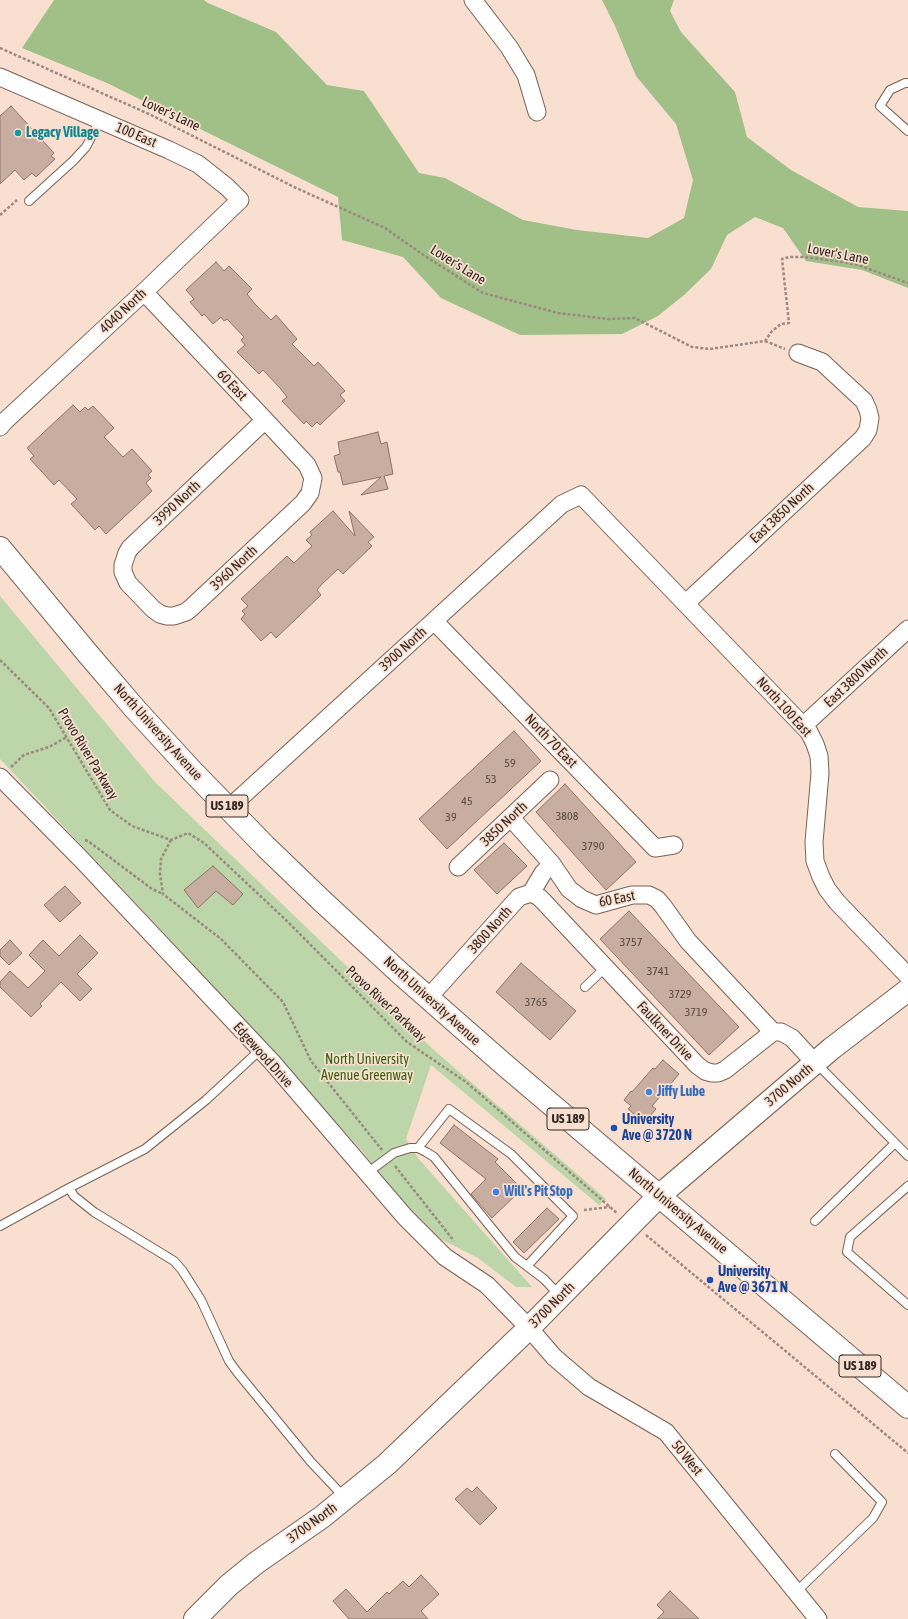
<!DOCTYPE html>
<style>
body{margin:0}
canvas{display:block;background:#f9dfd0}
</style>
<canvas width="908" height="1619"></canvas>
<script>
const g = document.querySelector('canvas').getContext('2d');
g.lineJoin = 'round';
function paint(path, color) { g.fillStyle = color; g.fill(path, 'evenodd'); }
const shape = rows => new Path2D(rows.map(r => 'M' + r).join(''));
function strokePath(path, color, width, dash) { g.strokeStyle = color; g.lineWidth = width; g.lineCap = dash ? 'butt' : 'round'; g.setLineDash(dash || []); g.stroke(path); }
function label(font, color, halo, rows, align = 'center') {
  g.font = font + ' "Asap Condensed",sans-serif'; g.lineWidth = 3.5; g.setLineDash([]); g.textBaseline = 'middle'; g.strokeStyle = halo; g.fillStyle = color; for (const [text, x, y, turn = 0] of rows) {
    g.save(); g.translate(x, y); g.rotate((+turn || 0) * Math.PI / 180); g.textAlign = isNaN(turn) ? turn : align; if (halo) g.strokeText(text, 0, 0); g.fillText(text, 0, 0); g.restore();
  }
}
paint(shape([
 [0,596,154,781,435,1051,606,1199,599,1205,431,1065,406,1139,418,1158,532,1287,516,1287,478,1258,423,1230,363,1152,169,938,0,759]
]), '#bcd5a9');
paint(shape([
 [54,0,204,0,208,3,276,32,327,85,364,91,419,173,445,178,523,220,577,230,648,238,684,218,693,180,676,124,636,76,615,26,602,0,674,0,670,11,681,32,735,92,747,137,791,170,858,207,908,211,908,288,862,270,806,261,783,228,755,217,727,235,711,269,684,295,658,316,622,334,520,335,441,298,403,257,342,240,338,197,107,83,22,48]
]), '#a0c088');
const building = shape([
 [11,106,54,153,51,156,55,159,36,177,32,173,24,180,15,170,0,184,0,116,11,106],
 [216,262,224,271,229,266,252,289,247,294,255,304,271,320,276,315,297,339,292,344,314,366,318,362,345,391,340,395,345,401,320,425,317,422,312,427,306,421,304,424,282,401,287,397,280,388,263,370,259,374,237,352,245,345,241,340,244,337,227,319,224,321,221,317,213,324,204,314,202,316,190,302,194,299,186,290,216,262],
 [73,405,80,412,85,407,88,410,93,406,114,428,104,437,123,457,132,449,152,471,148,475,151,478,146,483,152,491,106,534,99,526,95,530,71,504,77,499,59,480,54,485,30,459,34,456,27,448,73,405],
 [378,432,381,444,387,442,393,474,384,476,388,489,361,495,381,477,343,485,340,472,338,472,334,456,340,454,338,442,378,432],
 [333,511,355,536,349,511,374,537,368,542,372,546,343,574,338,569,321,585,317,590,321,595,276,638,271,632,261,641,241,619,245,614,242,611,248,606,241,599,287,556,294,563,312,546,306,540,312,535,310,532,333,511],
 [514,731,541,761,447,849,419,819,514,731],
 [565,784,636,862,606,890,536,812,565,784],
 [504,843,527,866,497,894,474,870,504,843],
 [213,866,243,894,233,905,216,891,198,908,184,890,213,866],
 [65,886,81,903,60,922,44,905,65,886],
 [629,911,739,1027,709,1055,600,939,629,911],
 [80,935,98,953,77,974,92,989,80,1001,61,982,40,1004,42,1006,31,1017,0,987,0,982,10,971,28,988,45,971,29,955,43,940,59,956,80,935],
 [10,940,22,953,9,965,0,956,0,950,10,940],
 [521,963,576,1011,550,1040,496,992,521,963],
 [663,1060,679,1074,652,1106,656,1109,644,1123,628,1109,631,1106,624,1100,631,1091,632,1092,653,1068,655,1069,663,1060],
 [454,1125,498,1159,495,1162,522,1189,492,1218,471,1194,486,1179,440,1143,454,1125],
 [547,1208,559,1219,524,1253,513,1242,547,1208],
 [477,1487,497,1508,480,1525,455,1499,467,1488,472,1492,477,1487],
 [421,1575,439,1594,421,1611,428,1619,349,1619,333,1601,346,1589,367,1612,387,1592,389,1594,403,1581,409,1587,421,1575],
 [670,1591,699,1619,657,1619,664,1612,657,1605,670,1591]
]);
paint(building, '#c7aea0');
strokePath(building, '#8b7467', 1);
const lane = shape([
 [908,83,905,83,890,90,880,106,908,131],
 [29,201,73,161,86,147,100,120],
 [585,987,606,967],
 [260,1050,206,1100,145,1149,69,1188,74,1196,94,1212,174,1261,182,1270,201,1300,229,1361,237,1372,311,1462,345,1498],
 [816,1063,908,1156],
 [418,1148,449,1109,511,1154,573,1216,527,1266],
 [367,1173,394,1153,410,1148,418,1148,426,1152,434,1157,515,1257,544,1279,560,1296],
 [908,1186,850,1237,847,1252,908,1305],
 [815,1221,895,1143],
 [0,1226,69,1188],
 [796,1592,873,1518,882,1502,835,1454]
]);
const street = shape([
 [473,0,509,47,526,75,537,112],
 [0,77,169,150,198,164,227,187,240,200,144,292,5,421,0,427],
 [144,292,265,420,307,465,313,478,310,493,303,503,191,608,186,612,174,616,167,616,160,614,153,609,128,583,123,572,123,565,127,553,130,548,265,420],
 [686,603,863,438,868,430,870,418,868,410,864,401,822,362,798,353],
 [434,621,655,848,674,845],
 [804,725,908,629],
 [0,777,81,859,272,1062,405,1217,445,1257,487,1285,529,1328,554,1357,589,1387,666,1432,818,1619],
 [229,808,562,504,581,495,809,732,815,744,819,756,820,773,814,842,815,861,821,877,827,889,837,902,908,976],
 [511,818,552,864,569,889,582,899,596,905,632,895,649,895,657,899,663,906,688,941,773,1032],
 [458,867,550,780],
 [531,893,539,897,544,902,697,1065,705,1071,712,1073,718,1073,725,1070,773,1032,781,1032,792,1038,815,1063],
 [428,998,519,897,531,893,543,873,552,864]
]);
const secondary = shape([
 [195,1619,229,1585,256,1563,322,1517,387,1464,529,1328,660,1195,831,1049,908,990]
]);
const highway = shape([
 [0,548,88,654,136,710,192,771,266,847,321,900,401,974,507,1067,908,1407]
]);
strokePath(lane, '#776154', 10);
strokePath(street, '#776154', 19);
strokePath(secondary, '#776154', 24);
strokePath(highway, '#776154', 24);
strokePath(shape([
 [0,48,149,114,294,187,385,228,422,254,483,293,558,313,608,319,635,318,692,347,710,349,765,341,772,331,781,324,789,323,782,259,789,257,804,257,837,261,858,265,908,283],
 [0,215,17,200],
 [765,341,785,349],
 [0,660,49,708,110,810,132,826,171,840,188,833,204,843,288,922,407,1042,466,1082,618,1214],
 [11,767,24,755,49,747,67,737],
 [85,840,88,841,152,889,163,894],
 [171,840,161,859,160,874,163,894,221,939,283,1002,311,1061,382,1150],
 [395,1166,454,1241],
 [584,1210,610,1207],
 [646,1235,908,1453]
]), '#9c897f', 2.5, [3, 2]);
strokePath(lane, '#fff', 8);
strokePath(street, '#fff', 17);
strokePath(secondary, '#fff', 22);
strokePath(highway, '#fff', 22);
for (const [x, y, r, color] of [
 [18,133,4,"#0f9aa8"],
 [649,1092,4,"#3f7fe0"],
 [614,1128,4,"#1a4fb4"],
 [496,1192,4,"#3f7fe0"],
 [710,1280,4,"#1a4fb4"]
]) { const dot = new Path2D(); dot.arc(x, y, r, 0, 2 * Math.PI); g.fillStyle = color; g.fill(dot); strokePath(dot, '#f9dfd0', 1.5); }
label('12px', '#574a42', null, [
 ["59",510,763],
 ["53",491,779],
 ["45",467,801],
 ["3808",567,816],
 ["39",451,817],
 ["3790",593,846],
 ["3757",631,942],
 ["3741",658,971],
 ["3729",680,994],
 ["3765",536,1002],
 ["3719",696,1012]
]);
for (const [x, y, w] of [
 [227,806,42],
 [568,1119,42],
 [860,1366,42]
]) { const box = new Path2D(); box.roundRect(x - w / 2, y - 11, w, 22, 3); g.fillStyle = '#f9dfd0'; g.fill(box); strokePath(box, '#322823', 1); }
label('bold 13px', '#322823', null, [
 ["US 189",227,806],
 ["US 189",568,1119],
 ["US 189",860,1366]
]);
label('14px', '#322823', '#f9dfd0', [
 ["Lover's Lane",171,114,25],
 ["100 East",136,135,23],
 ["Lover's Lane",838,254,11],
 ["Lover's Lane",458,265,32],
 ["4040 North",123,311,-43],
 ["60 East",232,385,47],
 ["3990 North",177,503,-43],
 ["East 3850 North",782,513,-43],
 ["3960 North",234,568,-43],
 ["3900 North",403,649,-42],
 ["East 3800 North",856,677,-43],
 ["North 100 East",784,707,48],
 ["North University Avenue",158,732,48],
 ["North 70 East",551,741,46],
 ["Provo River Parkway",88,754,59],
 ["3850 North",504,824,-43],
 ["60 East",617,899,-11],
 ["3800 North",490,930,-48],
 ["North University Avenue",432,1001,42],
 ["Provo River Parkway",386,1004,43],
 ["Faulkner Drive",665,1031,47],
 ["Edgewood Drive",263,1055,48],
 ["3700 North",789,1085,-40],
 ["North University Avenue",678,1211,40],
 ["3700 North",552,1305,-45],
 ["50 West",687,1458,51],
 ["3700 North",312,1523,-36]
]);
label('bold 14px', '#0d838f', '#f9dfd0', [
 ["Legacy Village",26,133]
], 'left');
label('14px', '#3b600f', '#f9dfd0', [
 ["North University",367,1060],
 ["Avenue Greenway",367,1076]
]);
label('bold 14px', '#366cbe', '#f9dfd0', [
 ["Jiffy Lube",657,1092],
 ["Will's Pit Stop",504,1192]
], 'left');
label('bold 14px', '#164399', '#f9dfd0', [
 ["University",622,1120],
 ["Ave @ 3720 N",622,1136],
 ["University",718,1272],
 ["Ave @ 3671 N",718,1288]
], 'left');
</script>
